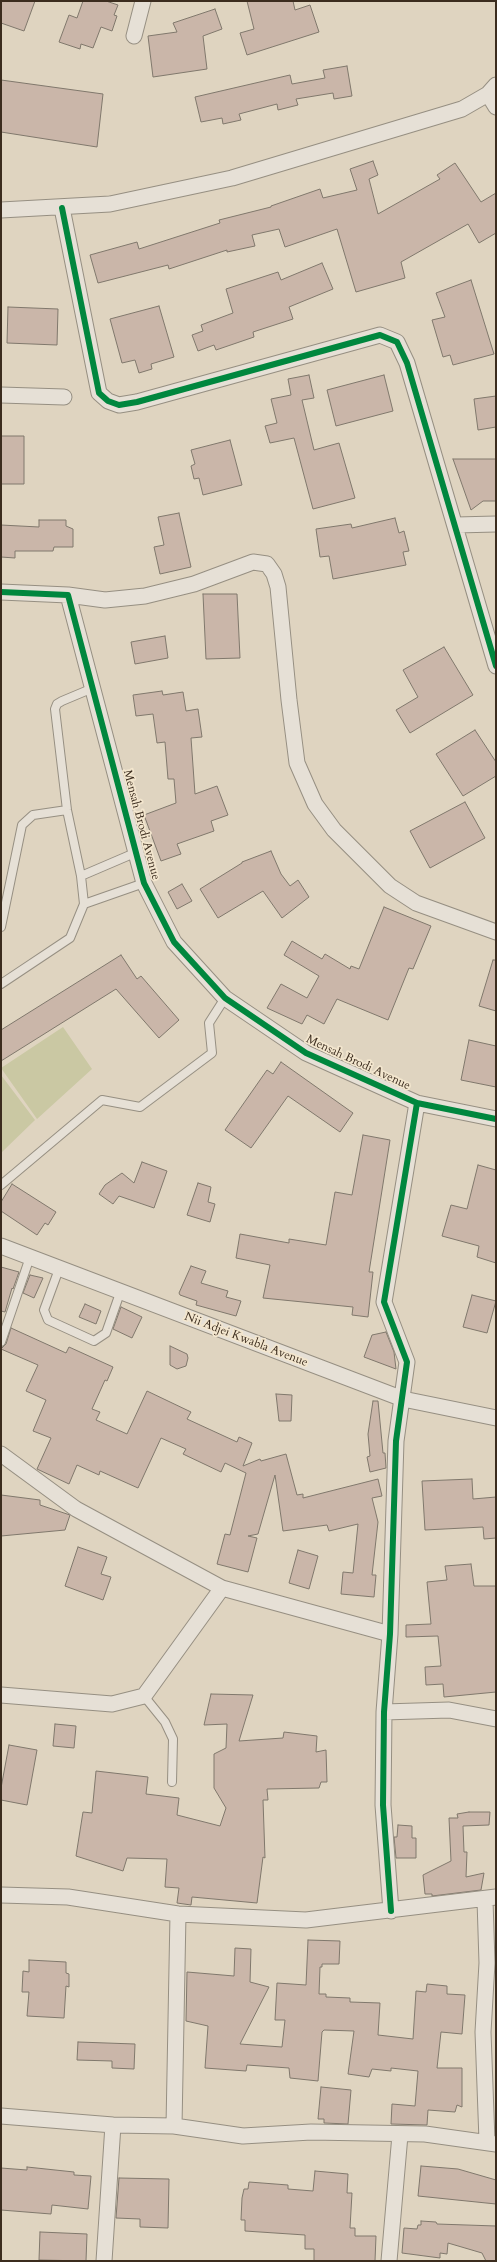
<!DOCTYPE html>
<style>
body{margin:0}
#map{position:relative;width:497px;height:2262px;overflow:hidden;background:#dfd4c0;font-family:Cardo,serif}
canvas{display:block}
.frame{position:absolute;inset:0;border:2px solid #3b2c1e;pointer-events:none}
</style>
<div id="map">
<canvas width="497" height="2262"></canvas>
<div class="frame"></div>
</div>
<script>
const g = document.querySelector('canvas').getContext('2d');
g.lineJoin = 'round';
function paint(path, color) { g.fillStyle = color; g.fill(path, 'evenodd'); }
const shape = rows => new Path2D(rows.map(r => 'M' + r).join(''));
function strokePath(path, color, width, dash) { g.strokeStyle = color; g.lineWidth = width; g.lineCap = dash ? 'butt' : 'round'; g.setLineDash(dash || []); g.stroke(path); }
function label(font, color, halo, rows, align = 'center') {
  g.font = font + ' Cardo,serif'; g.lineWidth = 3.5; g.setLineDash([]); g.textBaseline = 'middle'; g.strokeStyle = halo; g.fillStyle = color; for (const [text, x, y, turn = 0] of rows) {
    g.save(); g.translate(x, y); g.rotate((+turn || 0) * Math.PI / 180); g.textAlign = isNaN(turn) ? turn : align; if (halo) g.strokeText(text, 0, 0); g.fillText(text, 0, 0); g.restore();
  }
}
paint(shape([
 [63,1027,92,1069,37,1119,1,1068],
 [1,1075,35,1120,1,1153]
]), '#cac8a3');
const building = shape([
 [1,1,35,1,24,31,1,23,1,1],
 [83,1,106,1,118,5,114,15,117,16,112,31,101,27,93,48,81,44,80,49,59,42,69,15,77,18,83,1],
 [247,1,293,1,295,10,310,5,319,32,247,55,240,33,254,29,247,1],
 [215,9,222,29,203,36,207,69,153,77,148,36,177,32,173,23,215,9],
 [347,66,352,96,334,99,333,93,296,99,298,105,278,110,277,104,239,114,241,120,223,124,222,118,201,122,195,97,290,75,292,84,325,78,323,70,347,66],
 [1,80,103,94,97,147,1,132,1,80],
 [373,161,378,175,369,179,378,214,440,179,437,175,455,163,481,202,496,193,496,233,479,243,468,224,401,262,405,278,356,292,337,229,285,247,279,229,252,235,255,246,227,252,227,250,169,269,168,265,98,283,90,255,137,242,139,249,220,223,219,220,271,207,271,206,320,189,323,198,357,190,350,169,373,161],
 [322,263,333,289,289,307,293,319,253,332,254,337,216,350,214,345,198,351,192,335,203,331,201,325,233,313,226,289,278,272,281,280,322,263],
 [471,280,494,354,453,365,450,355,443,357,432,320,445,317,436,293,471,280],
 [159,306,174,357,151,364,152,369,139,373,135,360,122,363,110,319,159,306],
 [8,307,58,309,57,345,7,343,8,307],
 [309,375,314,398,302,400,314,450,339,443,355,498,313,509,294,438,270,443,265,426,277,423,271,399,291,395,288,379,309,375],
 [384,375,393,411,336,426,327,390,384,375],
 [496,396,496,427,478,430,474,399,496,396],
 [1,436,24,436,24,484,1,484,1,436],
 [230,440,242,485,203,495,199,478,194,479,191,466,195,464,191,450,230,440],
 [453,459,496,459,496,501,483,501,471,510,453,459],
 [179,513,191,567,160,574,154,547,164,545,158,517,179,513],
 [395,518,399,533,404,531,409,551,403,552,406,565,333,579,329,556,320,557,316,529,351,524,352,528,395,518],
 [39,520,66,520,66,526,73,529,73,547,54,547,53,551,15,551,15,558,1,557,1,525,39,527,39,520],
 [203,594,237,594,240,658,206,659,203,594],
 [165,636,168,658,135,664,131,642,165,636],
 [444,647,473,695,410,733,396,710,418,697,403,670,444,647],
 [162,691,163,695,183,692,186,711,198,709,202,737,191,738,195,794,217,786,228,815,211,821,214,831,177,844,181,854,161,861,144,815,176,803,174,779,168,779,165,742,157,743,153,714,136,716,133,695,162,691],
 [475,730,496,762,496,776,463,796,436,754,475,730],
 [465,802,485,838,430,868,410,831,465,802],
 [271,851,281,874,290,886,298,880,309,897,282,918,263,891,218,918,200,889,242,863,242,862,271,851],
 [182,884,192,901,177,909,168,892,182,884],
 [384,907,431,926,413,969,409,968,388,1020,337,999,324,1024,307,1015,302,1024,267,1008,281,984,307,998,319,976,284,955,292,941,322,959,325,954,350,969,351,966,359,969,384,907],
 [121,955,137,979,141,976,179,1020,159,1038,116,989,1,1061,1,1030,121,955],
 [493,960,496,960,496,1011,479,1006,493,960],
 [469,1040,496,1046,496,1087,461,1080,469,1040],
 [281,1062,353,1113,340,1132,288,1096,251,1148,225,1130,267,1070,273,1074,281,1062],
 [363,1135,390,1140,369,1272,373,1272,368,1317,352,1315,353,1307,263,1298,270,1265,236,1258,240,1234,289,1243,289,1239,326,1245,335,1192,352,1195,363,1135],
 [142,1162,167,1171,154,1208,119,1196,113,1204,99,1194,105,1185,122,1173,134,1183,142,1162],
 [478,1165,496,1170,496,1263,477,1257,479,1246,442,1236,451,1205,467,1209,478,1165],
 [198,1183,211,1187,208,1202,215,1204,210,1222,187,1215,198,1183],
 [12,1184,56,1212,48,1225,45,1223,37,1235,1,1211,1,1202,12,1184],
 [191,1266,206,1271,201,1283,228,1291,226,1297,241,1301,236,1316,196,1305,197,1301,180,1295,179,1293,191,1266],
 [1,1267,19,1272,13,1289,12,1288,5,1312,1,1311,1,1267],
 [30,1275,43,1278,34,1298,23,1293,30,1275],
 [472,1295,496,1301,487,1333,463,1327,472,1295],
 [85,1304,101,1311,96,1324,79,1317,85,1304],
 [121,1307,142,1317,132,1338,113,1329,121,1307],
 [11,1328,66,1353,69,1347,113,1367,107,1381,105,1380,92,1409,100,1412,96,1420,127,1434,147,1391,191,1412,187,1419,237,1442,239,1437,252,1443,243,1466,260,1459,261,1461,286,1454,297,1495,303,1494,303,1498,378,1479,382,1496,372,1498,378,1522,372,1575,376,1575,374,1597,341,1594,343,1572,353,1573,358,1524,329,1531,327,1525,283,1531,275,1475,258,1534,248,1536,257,1538,248,1572,217,1564,225,1534,230,1535,246,1473,225,1463,221,1472,183,1454,186,1449,161,1438,138,1488,100,1471,99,1475,77,1465,69,1484,37,1469,51,1438,33,1431,46,1400,26,1391,38,1365,1,1349,6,1344,11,1328],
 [386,1332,394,1352,396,1369,364,1357,372,1335,386,1332],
 [170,1346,187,1354,188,1358,186,1366,177,1369,170,1365,170,1346],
 [276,1394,292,1395,291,1421,279,1421,276,1394],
 [373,1401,378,1401,383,1453,385,1453,386,1468,370,1472,367,1457,370,1456,368,1434,373,1401],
 [472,1479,473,1499,496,1497,496,1538,484,1539,483,1527,425,1530,422,1481,472,1479],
 [1,1495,40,1500,40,1505,70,1515,65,1530,1,1536,1,1495],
 [78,1547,107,1557,101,1574,111,1577,103,1600,65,1586,78,1547],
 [298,1550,318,1556,309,1589,289,1583,298,1550],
 [471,1564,474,1586,496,1586,496,1692,444,1697,443,1684,426,1685,425,1667,441,1666,438,1636,406,1637,406,1625,431,1624,427,1582,447,1580,445,1566,471,1564],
 [211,1694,253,1695,239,1741,283,1738,284,1732,317,1736,316,1752,326,1750,327,1782,321,1782,319,1788,267,1789,268,1800,263,1800,265,1858,263,1857,257,1903,192,1897,191,1905,177,1903,179,1888,165,1887,167,1859,127,1858,123,1871,76,1856,83,1812,92,1813,96,1771,148,1777,146,1794,179,1798,177,1815,220,1826,226,1808,214,1788,214,1754,226,1748,227,1724,204,1725,211,1694],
 [55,1724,76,1726,74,1748,53,1746,55,1724],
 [9,1745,37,1750,27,1805,1,1800,1,1788,9,1745],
 [469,1812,490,1812,489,1825,463,1826,464,1852,467,1852,466,1877,484,1873,481,1890,432,1896,432,1894,425,1894,423,1875,451,1861,449,1818,458,1818,457,1814,469,1812],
 [398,1825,412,1826,412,1838,416,1838,416,1858,396,1858,394,1837,397,1837,398,1825],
 [308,1940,340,1941,339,1964,322,1964,322,1967,320,1967,319,1994,326,1994,326,1997,350,1998,350,2002,380,2003,378,2035,413,2039,416,1991,426,1992,427,1984,447,1986,447,1994,465,1995,462,2034,441,2032,437,2068,462,2068,462,2107,457,2105,455,2112,428,2110,427,2125,391,2124,392,2104,415,2106,418,2071,391,2068,391,2071,372,2069,369,2077,348,2074,354,2031,324,2030,322,2032,318,2081,290,2078,289,2068,247,2065,246,2071,205,2068,208,2026,186,2021,187,1972,234,1976,235,1948,251,1949,250,1982,269,1987,240,2044,282,2047,285,2020,275,2020,277,1983,306,1985,308,1940],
 [29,1960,66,1962,66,1973,69,1974,69,1987,66,1986,64,2018,27,2016,29,1992,22,1992,23,1971,29,1972,29,1960],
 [78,2042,135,2044,134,2069,112,2068,112,2061,77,2060,78,2042],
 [321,2087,351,2090,348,2124,324,2123,324,2119,318,2119,321,2087],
 [421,2166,458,2169,496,2180,496,2204,418,2196,421,2166],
 [27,2167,74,2172,74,2175,91,2176,88,2209,52,2205,51,2214,1,2210,1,2168,27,2170,27,2167],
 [315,2171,348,2174,347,2193,352,2193,350,2228,355,2228,355,2236,376,2236,375,2261,314,2261,314,2249,305,2249,305,2235,245,2231,245,2220,241,2220,242,2198,244,2189,248,2189,249,2182,288,2185,288,2189,313,2191,315,2171],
 [119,2178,169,2179,168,2228,140,2227,140,2219,116,2218,119,2178],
 [421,2221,436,2222,437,2224,496,2226,496,2261,486,2261,482,2253,448,2243,447,2254,440,2253,440,2258,402,2253,404,2228,417,2229,418,2225,421,2225,421,2221],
 [40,2232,87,2234,86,2261,39,2260,40,2232]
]);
paint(building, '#cab6a9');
strokePath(building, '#80786c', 1);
const lane = shape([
 [81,876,137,852],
 [84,904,81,876,67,810,55,709,57,704,62,701,93,688],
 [1,927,22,825,33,815,67,810],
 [1,984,70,938,84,904,144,883],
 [1,1185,102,1100,140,1107,212,1053,209,1023,225,998],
 [59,1269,44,1310,48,1320,94,1341,106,1333,120,1293],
 [1,1342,30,1257],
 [144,1696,165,1722,173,1739,172,1782]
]);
const street = shape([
 [134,36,143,1],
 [488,94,496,107],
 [62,208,99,393,108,401,119,405,137,402,380,335,397,342,407,363,496,666],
 [1,210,110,204,232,178,462,109,488,94,496,85],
 [1,395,64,397],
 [456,525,496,524],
 [1,592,68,595,144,883,174,942,225,998,306,1053,417,1103,496,1119],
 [68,595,105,600,145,596,194,584,253,562,267,564,274,574,278,587,289,700,297,763,315,804,334,830,390,886,416,903,496,932],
 [1,1246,403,1399,496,1418],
 [1,1454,76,1509,222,1588],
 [1,1695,112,1704,144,1696,222,1588,390,1634],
 [384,1712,449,1710,496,1719],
 [1,1895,68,1897,178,1914,306,1920,496,1897],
 [485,1900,487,1963,483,2032,487,2141],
 [391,1911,383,1805,384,1712,390,1634,396,1441,407,1362,384,1302,417,1103],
 [1,2116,113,2125,174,2126,243,2136,311,2132,425,2134,496,2144],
 [174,2126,178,1914],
 [104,2261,113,2125],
 [389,2261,400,2135]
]);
strokePath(lane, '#968f82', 10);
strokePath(street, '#968f82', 17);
strokePath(lane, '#e6e0d6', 8);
strokePath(street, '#e6e0d6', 15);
strokePath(shape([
 [62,208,99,393,108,401,119,405,137,402,380,335,397,342,407,363,496,666],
 [1,592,68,595,144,883,174,942,225,998,306,1053,417,1103,496,1119],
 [391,1911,383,1805,384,1712,390,1634,396,1441,407,1362,384,1302,417,1103]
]), '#00873e', 6);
label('12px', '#3b2c1e', '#f3e6ce', [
 ["Mensah Brodi Avenue",141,825,75],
 ["Mensah Brodi Avenue",358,1063,25],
 ["Nii Adjei Kwabla Avenue",246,1340,21]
]);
</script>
